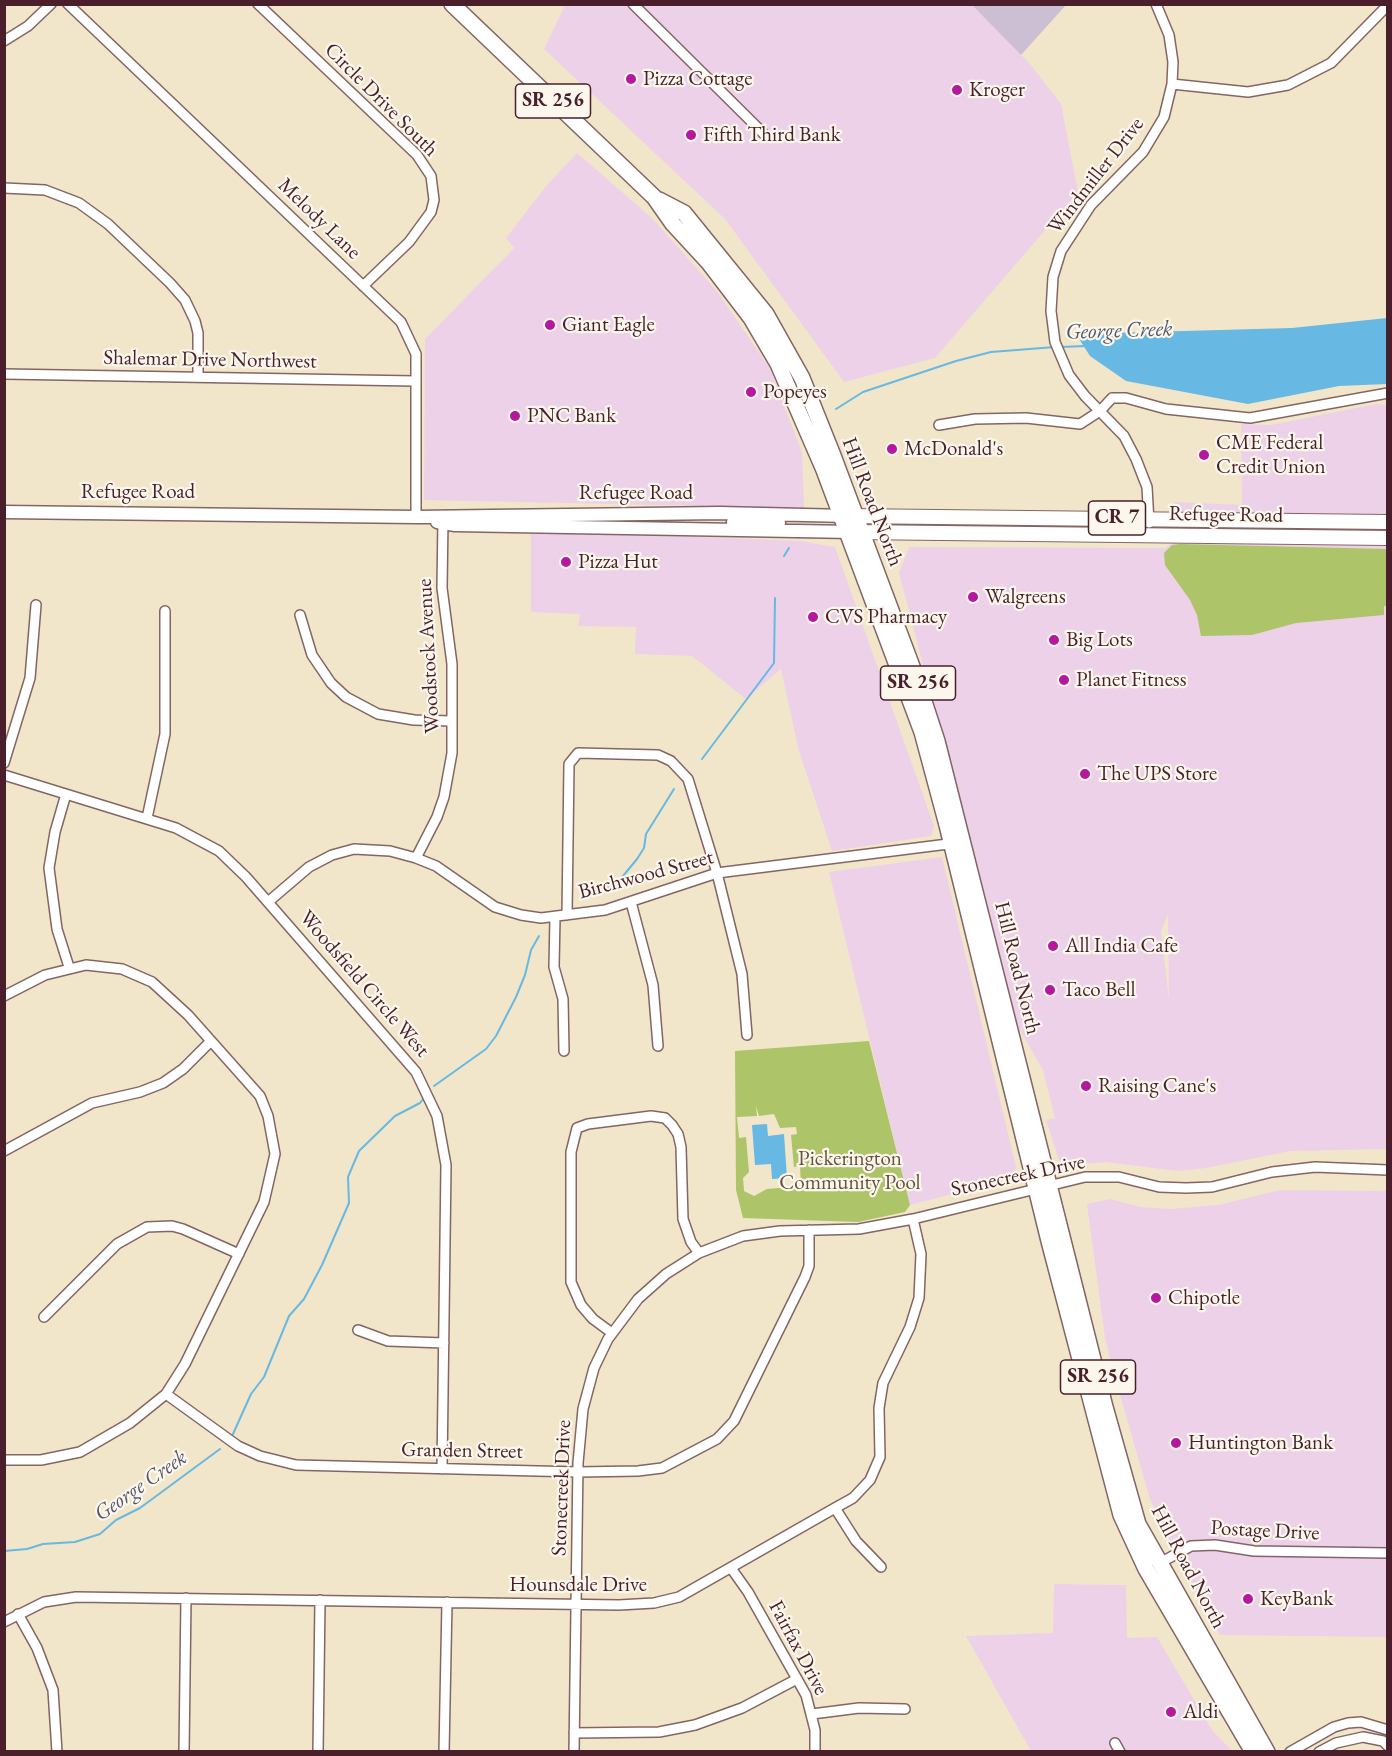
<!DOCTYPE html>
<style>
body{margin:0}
#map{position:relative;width:1392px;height:1756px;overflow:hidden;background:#f1e6ca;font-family:"EB Garamond",serif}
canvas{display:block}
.frame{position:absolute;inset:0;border:6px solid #4a1f2b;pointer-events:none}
</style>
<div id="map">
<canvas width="1392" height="1756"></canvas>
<div class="frame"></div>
</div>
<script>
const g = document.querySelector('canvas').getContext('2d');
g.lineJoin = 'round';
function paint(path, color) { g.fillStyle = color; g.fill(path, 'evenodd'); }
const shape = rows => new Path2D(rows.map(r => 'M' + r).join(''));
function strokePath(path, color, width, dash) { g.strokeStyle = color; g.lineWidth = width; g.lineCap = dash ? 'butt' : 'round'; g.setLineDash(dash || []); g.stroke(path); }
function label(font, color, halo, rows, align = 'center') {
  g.font = font + ' "EB Garamond",serif'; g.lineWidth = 4.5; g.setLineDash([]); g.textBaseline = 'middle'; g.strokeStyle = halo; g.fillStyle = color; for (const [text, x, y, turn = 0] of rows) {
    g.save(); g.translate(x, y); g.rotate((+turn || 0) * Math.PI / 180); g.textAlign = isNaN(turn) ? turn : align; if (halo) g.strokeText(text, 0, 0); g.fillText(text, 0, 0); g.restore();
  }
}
paint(shape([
 [565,5,972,5,1031,65,1061,104,1078,192,935,358,844,382,725,219,544,49],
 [577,153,652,218,716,290,769,367,802,452,804,508,424,500,425,339,514,248,506,238,547,185],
 [1376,404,1387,405,1387,1149,1290,1151,1206,1168,1178,1171,1105,1162,1073,1165,1059,1160,1046,1120,1055,1118,1043,1070,1018,1027,899,573,909,547,1165,548,1174,542,1174,502,1242,505,1241,424,1271,425],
 [1168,914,1169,999,1161,931],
 [531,530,801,541,835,547,934,826,931,836,832,851,799,751,781,669,746,699,692,656,635,654,636,627,578,626,580,614,531,612],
 [942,857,1016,1167,1014,1178,910,1205,829,872],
 [1280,1190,1387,1191,1387,1637,1220,1635,1186,1576,1150,1499,1112,1367,1105,1338,1087,1204,1110,1199,1141,1207,1171,1209,1218,1205],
 [1054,1584,1126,1585,1127,1638,1157,1637,1212,1730,1232,1751,1031,1751,966,1636,1053,1633]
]), '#edd1e9');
paint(shape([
 [972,5,1066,5,1021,55]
]), '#ccbfd4');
paint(shape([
 [1180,544,1387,549,1387,606,1384,606,1384,615,1296,623,1252,635,1201,636,1197,615,1190,600,1165,565,1164,553,1172,545],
 [869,1041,910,1205,905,1212,858,1222,743,1218,736,1190,735,1051],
 [756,1106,759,1116,774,1114,780,1128,796,1127,797,1134,791,1135,794,1167,800,1166,801,1186,767,1189,754,1196,744,1191,743,1178,749,1172,746,1137,739,1138,737,1117,757,1116]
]), '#adc468');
paint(shape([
 [1387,318,1387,384,1339,386,1248,404,1126,381,1090,356,1076,334,1292,328],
 [767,1124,768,1136,784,1134,787,1178,772,1179,771,1164,755,1165,752,1125]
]), '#67b8e2');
strokePath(shape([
 [1061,347,1085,346],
 [836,409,863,392,956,361,991,352,1055,347],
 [784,556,789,548],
 [702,759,774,663,775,598],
 [604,890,619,881,637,859,644,848,646,834,674,789],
 [434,1086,486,1049,496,1036,516,997,525,975,531,950,539,936],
 [233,1434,251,1394,264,1377,289,1316,304,1299,322,1265,349,1203,348,1177,359,1151,395,1116,420,1103,424,1098],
 [4,1551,27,1549,43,1544,75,1542,100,1534,116,1520,140,1508,220,1449]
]), '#67b8e2', 2);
const minor = shape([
 [68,4,401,322,416,354,416,517],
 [258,4,417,155,431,176,434,200,431,212,409,242,363,286],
 [633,4,765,135],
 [4,41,28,26,51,4],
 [1172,84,1248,92,1288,85,1331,63,1388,5],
 [4,188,45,190,79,203,108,224,170,283,185,300,195,321,198,333,198,377],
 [4,374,415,381],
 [939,425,975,419,1026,418,1080,424,1100,411,1112,398,1126,398,1166,409,1250,418,1388,393],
 [1149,523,1147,487,1136,459,1124,436,1085,396,1069,375,1055,342,1051,311,1053,277,1061,251,1091,205,1143,152,1164,117,1172,84,1173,62,1169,35,1156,4],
 [300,615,312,655,331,683,346,697,378,714,414,720,452,721],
 [4,763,30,678,36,605],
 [4,775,176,828,219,851,246,877,416,1072,437,1116,446,1165,442,1469],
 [66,794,55,832,49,868,57,929,69,967],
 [147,818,165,734,165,611],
 [416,858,437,817,444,797,452,753,452,664,442,588,443,519],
 [268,902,309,867,332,855,354,849,390,851,416,858,436,866,495,907,521,915,541,918,605,910,717,873,956,843],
 [631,902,653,985,658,1046],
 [567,915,569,764,578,753,658,755,671,761,688,779,717,873,742,974,747,1035],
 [555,917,554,967,563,999,564,1051],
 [4,996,45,975,86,965,122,969,152,982,188,1015,260,1096,268,1116,275,1154,264,1202,185,1364,166,1394,130,1423,80,1452,41,1460,4,1460],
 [4,1151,92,1103,140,1092,163,1083,183,1069,210,1042],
 [44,1317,117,1244,147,1227,172,1226,183,1229,239,1254],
 [358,1330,388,1341,444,1343],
 [612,1333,593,1319,581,1305,571,1282,571,1152,577,1128,588,1124,651,1116,665,1118,672,1125,678,1134,681,1147,683,1219,691,1242,699,1253],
 [166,1394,238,1446,260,1456,296,1465,578,1472,638,1471,662,1468,717,1439,734,1421,805,1277,809,1266,809,1230],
 [835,1508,856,1541,881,1567],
 [1158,1564,1191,1546,1215,1545,1254,1551,1388,1553],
 [731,1568,748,1592,806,1695,815,1730,815,1752],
 [18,1614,37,1648,53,1690,57,1752],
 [4,1622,44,1602,76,1597,619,1605,654,1603,679,1597,835,1508,853,1498,870,1480,880,1457,879,1408,883,1383,910,1327,919,1298,921,1254,913,1219],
 [812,1714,859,1708,905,1709],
 [574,1733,659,1732,695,1725,742,1708,797,1679],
 [1115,1743,1120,1752],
 [184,1752,186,1598],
 [318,1752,320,1600],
 [444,1752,447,1602],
 [574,1752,578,1463,583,1409,594,1368,608,1339,638,1299,666,1274,699,1253,743,1236,780,1231,859,1229,913,1219,1085,1177,1119,1177,1159,1187,1186,1188,1212,1187,1272,1172,1315,1167,1388,1170],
 [1290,1752,1334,1727,1348,1723,1361,1722,1388,1730],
 [1319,1752,1336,1743,1363,1737,1383,1741,1388,1746]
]);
const secondary = shape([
 [4,512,416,517,720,513,847,516],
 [437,522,455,525,853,532],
 [733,522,779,523]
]);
const primary = shape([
 [847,516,1388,522],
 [853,532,1388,538]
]);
const trunk = shape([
 [452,4,654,197,673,224,709,263,751,318,778,364,824,470,922,732,947,825,1049,1241,1121,1515,1146,1569,1253,1752],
 [659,200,684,213,766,314,802,378,832,453,917,680,937,741,1105,1407,1138,1524,1267,1752]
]);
strokePath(minor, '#846563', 12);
strokePath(secondary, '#846563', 15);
strokePath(primary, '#846563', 16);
strokePath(trunk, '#846563', 18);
strokePath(minor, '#fff', 9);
strokePath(secondary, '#fff', 12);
strokePath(primary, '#fff', 14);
strokePath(trunk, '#fff', 15);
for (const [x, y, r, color] of [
 [631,79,6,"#b5179e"],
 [957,90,6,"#b5179e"],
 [691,135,6,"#b5179e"],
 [550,325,6,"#b5179e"],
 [751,392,6,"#b5179e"],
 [515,416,6,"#b5179e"],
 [892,449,6,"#b5179e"],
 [1204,455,6,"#b5179e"],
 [566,562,6,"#b5179e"],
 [973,597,6,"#b5179e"],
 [813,617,6,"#b5179e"],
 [1054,640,6,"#b5179e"],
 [1064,680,6,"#b5179e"],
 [1085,774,6,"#b5179e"],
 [1053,946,6,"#b5179e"],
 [1050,990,6,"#b5179e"],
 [1086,1086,6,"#b5179e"],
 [1156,1298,6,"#b5179e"],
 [1176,1443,6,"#b5179e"],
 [1248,1599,6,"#b5179e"],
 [1171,1712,6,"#b5179e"]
]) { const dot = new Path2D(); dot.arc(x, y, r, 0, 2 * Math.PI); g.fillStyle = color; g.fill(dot); strokePath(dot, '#fbf7ec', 2); }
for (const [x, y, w] of [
 [553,101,75],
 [1117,518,57],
 [918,683,75],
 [1098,1377,75]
]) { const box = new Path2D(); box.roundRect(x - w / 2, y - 17, w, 34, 4.5); g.fillStyle = '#fbf7ec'; g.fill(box); strokePath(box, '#4a1f2b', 1.5); }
label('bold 20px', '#4a1f2b', null, [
 ["SR 256",553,101],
 ["CR 7",1117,518],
 ["SR 256",918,683],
 ["SR 256",1098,1377]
]);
label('21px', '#4a1f2b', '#fbf7ec', [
 ["Pizza Cottage",643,79],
 ["Kroger",969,90],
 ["Fifth Third Bank",703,135],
 ["Giant Eagle",562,325],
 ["Popeyes",763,392],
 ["PNC Bank",527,416],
 ["CME Federal",1216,443],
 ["Credit Union",1216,467],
 ["McDonald's",904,449],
 ["Pizza Hut",578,562],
 ["Walgreens",985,597],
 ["CVS Pharmacy",825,617],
 ["Big Lots",1066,640],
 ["Planet Fitness",1076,680],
 ["The UPS Store",1097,774],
 ["All India Cafe",1065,946],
 ["Taco Bell",1062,990],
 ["Raising Cane's",1098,1086],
 ["Chipotle",1168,1298],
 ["Huntington Bank",1188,1443],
 ["KeyBank",1260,1599],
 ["Aldi",1183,1712]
], 'left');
label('21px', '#4a1f2b', '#fbf7ec', [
 ["Circle Drive South",381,100,45],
 ["Windmiller Drive",1096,176,-52],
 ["Melody Lane",319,219,44],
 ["Shalemar Drive Northwest",210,360,1],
 ["Refugee Road",138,492],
 ["Refugee Road",636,493],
 ["Hill Road North",872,502,69],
 ["Refugee Road",1226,515,1],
 ["Woodstock Avenue",429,656,-93],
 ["Birchwood Street",646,875,-15],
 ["Hill Road North",1017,968,76],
 ["Woodsfield Circle West",364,984,49],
 ["Stonecreek Drive",1018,1176,-12],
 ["Granden Street",462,1451,1],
 ["Stonecreek Drive",562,1488,-88],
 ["Postage Drive",1265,1531,3],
 ["Hill Road North",1188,1567,62],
 ["Hounsdale Drive",578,1585],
 ["Fairfax Drive",798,1648,62]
]);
label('21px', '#68513d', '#fbf7ec', [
 ["Pickerington",850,1159],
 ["Community Pool",850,1183]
]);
label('italic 22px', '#54556b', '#fbf7ec', [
 ["George Creek",1119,331,-2],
 ["George Creek",141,1486,-35]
]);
</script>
